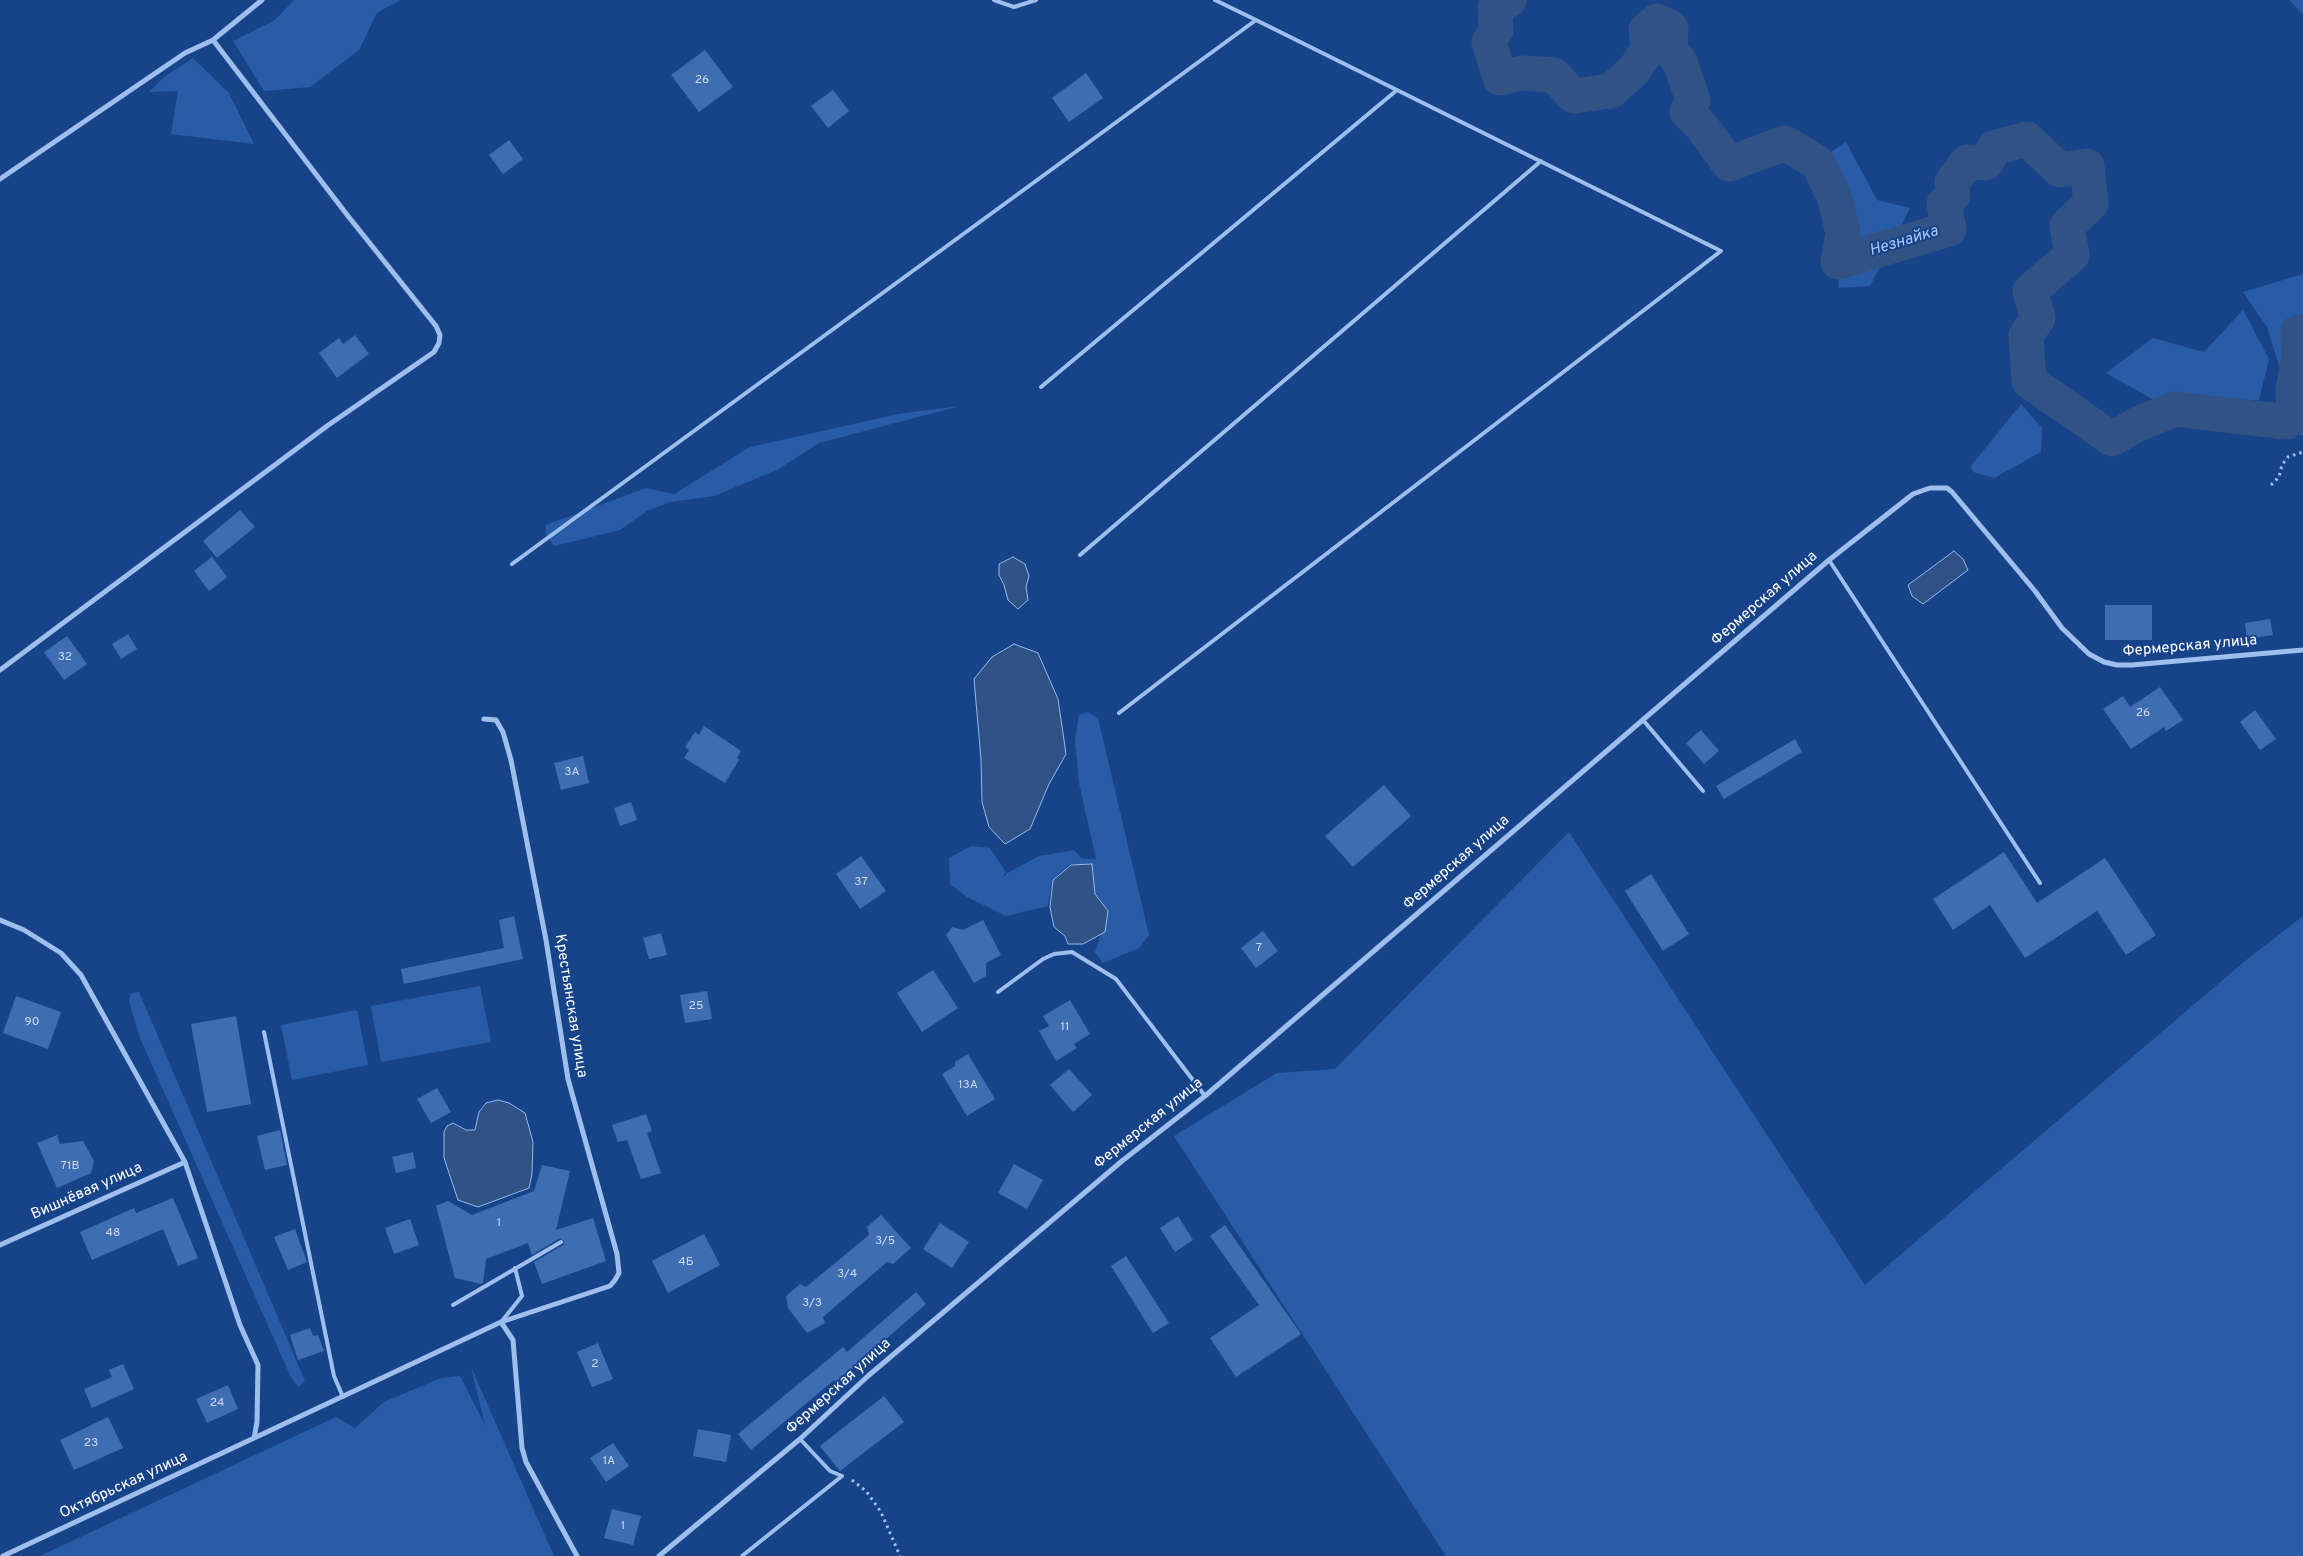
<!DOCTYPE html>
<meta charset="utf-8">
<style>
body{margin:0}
canvas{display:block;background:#174389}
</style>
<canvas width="2303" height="1556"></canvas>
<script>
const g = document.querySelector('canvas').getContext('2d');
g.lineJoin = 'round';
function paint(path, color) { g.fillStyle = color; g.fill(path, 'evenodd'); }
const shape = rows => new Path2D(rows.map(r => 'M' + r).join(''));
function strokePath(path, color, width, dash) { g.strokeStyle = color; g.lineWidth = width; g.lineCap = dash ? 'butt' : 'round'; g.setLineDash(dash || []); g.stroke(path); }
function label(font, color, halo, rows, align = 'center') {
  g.font = font + ' Overpass,sans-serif'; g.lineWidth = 4; g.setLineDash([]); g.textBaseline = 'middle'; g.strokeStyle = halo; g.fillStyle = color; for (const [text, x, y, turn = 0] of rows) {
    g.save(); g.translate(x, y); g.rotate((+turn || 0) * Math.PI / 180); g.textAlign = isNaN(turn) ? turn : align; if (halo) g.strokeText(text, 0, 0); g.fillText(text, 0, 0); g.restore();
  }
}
paint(shape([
 [294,0,400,0,377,13,359,50,310,87,264,91,233,41,275,20],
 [2289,0,2303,0,2303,14],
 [193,58,229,93,254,144,171,134,178,91,149,92,164,77],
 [1846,142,1877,200,1910,208,1870,286,1839,288,1832,151],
 [2303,274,2303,435,2301,436,2267,327,2243,292],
 [2243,310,2269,359,2259,400,2154,400,2106,373,2153,338,2204,352],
 [2021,404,2042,428,2041,452,1994,478,1973,472,1971,466],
 [960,406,819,443,777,470,714,496,670,502,647,511,620,530,554,546,545,533,546,525,646,488,674,494,750,447,898,414],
 [1087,712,1098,718,1149,935,1139,948,1103,963,1095,952,1108,911,1095,894,1092,864,1070,864,1052,880,1048,906,1006,916,967,897,950,884,949,858,971,846,990,848,1006,872,1002,878,1009,872,1039,856,1074,850,1082,859,1096,859,1079,783,1075,740,1079,715],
 [1569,832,1865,1285,2245,961,2303,916,2303,1556,1446,1556,1174,1136,1277,1073,1335,1069],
 [480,986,491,1042,381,1062,371,1006],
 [139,992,305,1381,298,1387,290,1375,140,1038,129,1002,131,993],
 [357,1010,368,1065,292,1080,281,1025],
 [471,1367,554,1556,40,1556,336,1417,355,1428,384,1402,441,1378,460,1376,485,1425]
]), '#295ca7');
const water = shape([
 [1954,551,1963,559,1968,570,1923,604,1912,596,1908,585,1954,551],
 [1013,557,1025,564,1029,576,1026,587,1028,600,1018,609,1008,600,1004,585,999,575,999,564,1013,557],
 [1014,644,1038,653,1058,699,1066,754,1049,784,1030,829,1005,844,989,827,982,802,981,759,974,679,992,657,1014,644],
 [1092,864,1095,894,1108,911,1105,932,1083,944,1068,944,1065,936,1054,927,1050,907,1053,880,1071,865,1092,864],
 [498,1100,509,1103,525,1113,533,1142,532,1174,529,1188,478,1207,458,1200,444,1158,444,1132,447,1126,453,1123,466,1130,475,1130,479,1112,486,1103,498,1100]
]);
paint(water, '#315285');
strokePath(water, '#91b9f1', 1);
strokePath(shape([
 [1509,0,1495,7,1496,30,1489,42,1500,78,1522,73,1554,75,1574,96,1611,91,1635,69,1648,49,1646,30,1657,21,1671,28,1670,49,1680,62,1693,100,1687,112,1702,127,1729,164,1785,143,1818,163,1835,199,1843,233,1838,262,1949,229,1944,204,1953,195,1952,182,1967,162,1986,163,1994,148,2027,139,2060,170,2087,166,2091,203,2067,226,2072,255,2030,291,2038,318,2026,335,2029,381,2112,439,2138,424,2175,409,2287,422,2294,412,2293,390,2299,358,2298,332,2303,333]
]), '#315285', 35);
paint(shape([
 [705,50,733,87,699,112,671,75],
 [1086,73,1103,98,1069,122,1052,98],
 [833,90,849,111,828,128,811,106],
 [509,140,523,159,503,174,489,155],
 [355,335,369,354,337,378,319,353,339,338,343,344],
 [240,510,255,527,217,558,203,541],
 [212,557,227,577,209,591,194,571],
 [2105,605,2152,605,2152,640,2105,640],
 [2270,619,2273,635,2247,639,2245,623],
 [128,634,137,649,121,659,112,644],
 [67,636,87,664,64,680,44,652],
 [2160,687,2183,720,2166,731,2164,727,2131,749,2103,709,2123,696,2130,707],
 [2255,710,2276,739,2260,750,2240,722],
 [704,726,741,751,737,758,739,760,725,783,684,758,689,750,685,747,695,732,699,735],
 [1701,730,1719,751,1704,764,1686,743],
 [1795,739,1802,752,1724,799,1716,786],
 [583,756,589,783,561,790,554,763],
 [1384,785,1411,816,1353,867,1325,836],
 [631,802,637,820,620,826,614,808],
 [2004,852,2037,903,2105,858,2156,935,2126,955,2097,911,2025,958,1990,905,1953,930,1933,899],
 [861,856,886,891,860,909,836,874],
 [1651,874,1689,934,1663,951,1625,891],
 [514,916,523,959,404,984,401,969,504,948,499,920],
 [983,920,1001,955,986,963,986,976,974,983,946,935,952,927,963,930],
 [1263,931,1278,951,1256,968,1241,948],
 [661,933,667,955,649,959,643,938],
 [933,970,958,1008,922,1032,897,993],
 [707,991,712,1019,685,1023,680,995],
 [16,996,61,1012,48,1049,3,1033],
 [1070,1000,1090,1034,1074,1044,1077,1048,1056,1061,1039,1031,1049,1026,1043,1016],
 [236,1016,251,1104,207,1112,191,1024],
 [968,1054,995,1099,967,1116,942,1074,955,1066,955,1062],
 [1069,1069,1092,1095,1073,1112,1050,1085],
 [437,1088,451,1112,431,1123,417,1099],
 [646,1114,652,1131,647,1133,661,1173,641,1179,627,1140,618,1142,612,1125],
 [280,1130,287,1165,265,1170,257,1136],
 [57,1135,60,1144,83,1141,94,1161,91,1173,57,1188,37,1143],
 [413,1152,416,1168,396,1173,392,1157],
 [1014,1164,1043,1180,1027,1209,998,1193],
 [542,1165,570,1171,556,1230,593,1218,606,1261,542,1284,534,1262,563,1245,564,1241,560,1238,532,1255,528,1243,486,1259,483,1283,481,1284,455,1278,436,1206,448,1201,472,1215,534,1191],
 [173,1198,198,1258,178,1266,163,1229,92,1260,80,1232,134,1208,136,1213],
 [881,1215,911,1248,893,1264,887,1262,823,1317,825,1323,807,1333,788,1308,786,1296,800,1284,806,1287,869,1235,867,1227],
 [1178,1216,1193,1240,1175,1252,1160,1228],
 [410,1219,419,1245,394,1254,385,1228],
 [940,1223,969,1242,952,1268,923,1249],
 [1225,1225,1301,1334,1236,1377,1210,1338,1259,1305,1210,1236],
 [295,1229,307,1262,288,1270,274,1237],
 [704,1234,720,1265,668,1293,652,1261],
 [1126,1256,1169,1323,1153,1333,1111,1266],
 [916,1292,926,1304,836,1383,834,1380,751,1450,738,1434,843,1347,847,1352],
 [310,1328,313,1336,318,1335,324,1351,298,1360,290,1335],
 [598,1343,613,1379,592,1387,577,1352],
 [123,1364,134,1389,92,1408,84,1389,112,1377,109,1370],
 [228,1385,238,1409,207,1423,196,1399],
 [884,1396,904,1422,840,1471,820,1446],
 [108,1417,123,1448,74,1470,60,1440],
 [698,1429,731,1435,726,1462,693,1456],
 [613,1443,629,1466,606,1482,590,1458],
 [612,1509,641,1516,633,1545,604,1538]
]), '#3f6db2');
strokePath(shape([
 [2271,485,2279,477,2282,465,2288,457,2303,452],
 [852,1480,866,1491,881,1512,900,1556]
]), '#9ebfee', 3, [2.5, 4]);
strokePath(shape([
 [994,0,1014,7,1036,0],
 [1041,387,1397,90],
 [1080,555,1541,161],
 [1829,560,2040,883],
 [512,564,1256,20,1215,0],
 [1119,713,1721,251,1256,20],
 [1643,720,1703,791],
 [998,992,1043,959,1054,954,1072,952,1116,979,1205,1096],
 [264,1032,334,1376,343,1397],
 [453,1305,561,1242],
 [502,1321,522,1296,515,1268],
 [742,1556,842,1476,830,1471,800,1439]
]), '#9ebfee', 4);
strokePath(shape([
 [0,179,185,53,213,40,262,0],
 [0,670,327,426,434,352,439,343,440,335,436,326,348,216,213,40],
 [0,920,24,930,61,953,81,975,185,1162,240,1325,258,1365,257,1422,254,1438],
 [0,1245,185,1162],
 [501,1322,513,1340,522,1448,526,1462,577,1556],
 [3,1556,501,1322,610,1286,615,1280,619,1273,617,1254,568,1079,546,940,511,760,503,732,496,720,484,719],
 [659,1556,800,1439,868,1376,1122,1161,1205,1096,1829,560,1913,494,1930,488,1947,488,1952,492,2035,591,2062,628,2089,654,2104,662,2117,665,2132,665,2303,650]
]), '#9ebfee', 5);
label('12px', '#cfdaec', null, [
 ["26",702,81],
 ["32",65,658],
 ["26",2143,714],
 ["3А",572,773],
 ["37",861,883],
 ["7",1259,949],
 ["25",696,1007],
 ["90",32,1023],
 ["11",1065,1028],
 ["13А",968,1086],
 ["71В",70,1167],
 ["1",499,1224],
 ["48",113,1234],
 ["3/5",885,1242],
 ["4Б",686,1263],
 ["3/4",847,1275],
 ["3/3",812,1304],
 ["2",595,1365],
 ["24",217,1404],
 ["23",91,1444],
 ["1А",609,1462],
 ["1",623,1527]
]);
label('15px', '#fff', '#174389', [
 ["Фермерская улица",1765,599,-41],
 ["Фермерская улица",2190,647,-5],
 ["Фермерская улица",1457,863,-41],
 ["Крестьянская улица",570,1006,81],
 ["Фермерская улица",1149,1124,-39],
 ["Вишнёвая улица",87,1192,-24],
 ["Фермерская улица",839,1387,-42],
 ["Октябрьская улица",124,1486,-25]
]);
label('italic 16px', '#aac9f5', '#174389', [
 ["Незнайка",1904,242,-17]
]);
</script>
